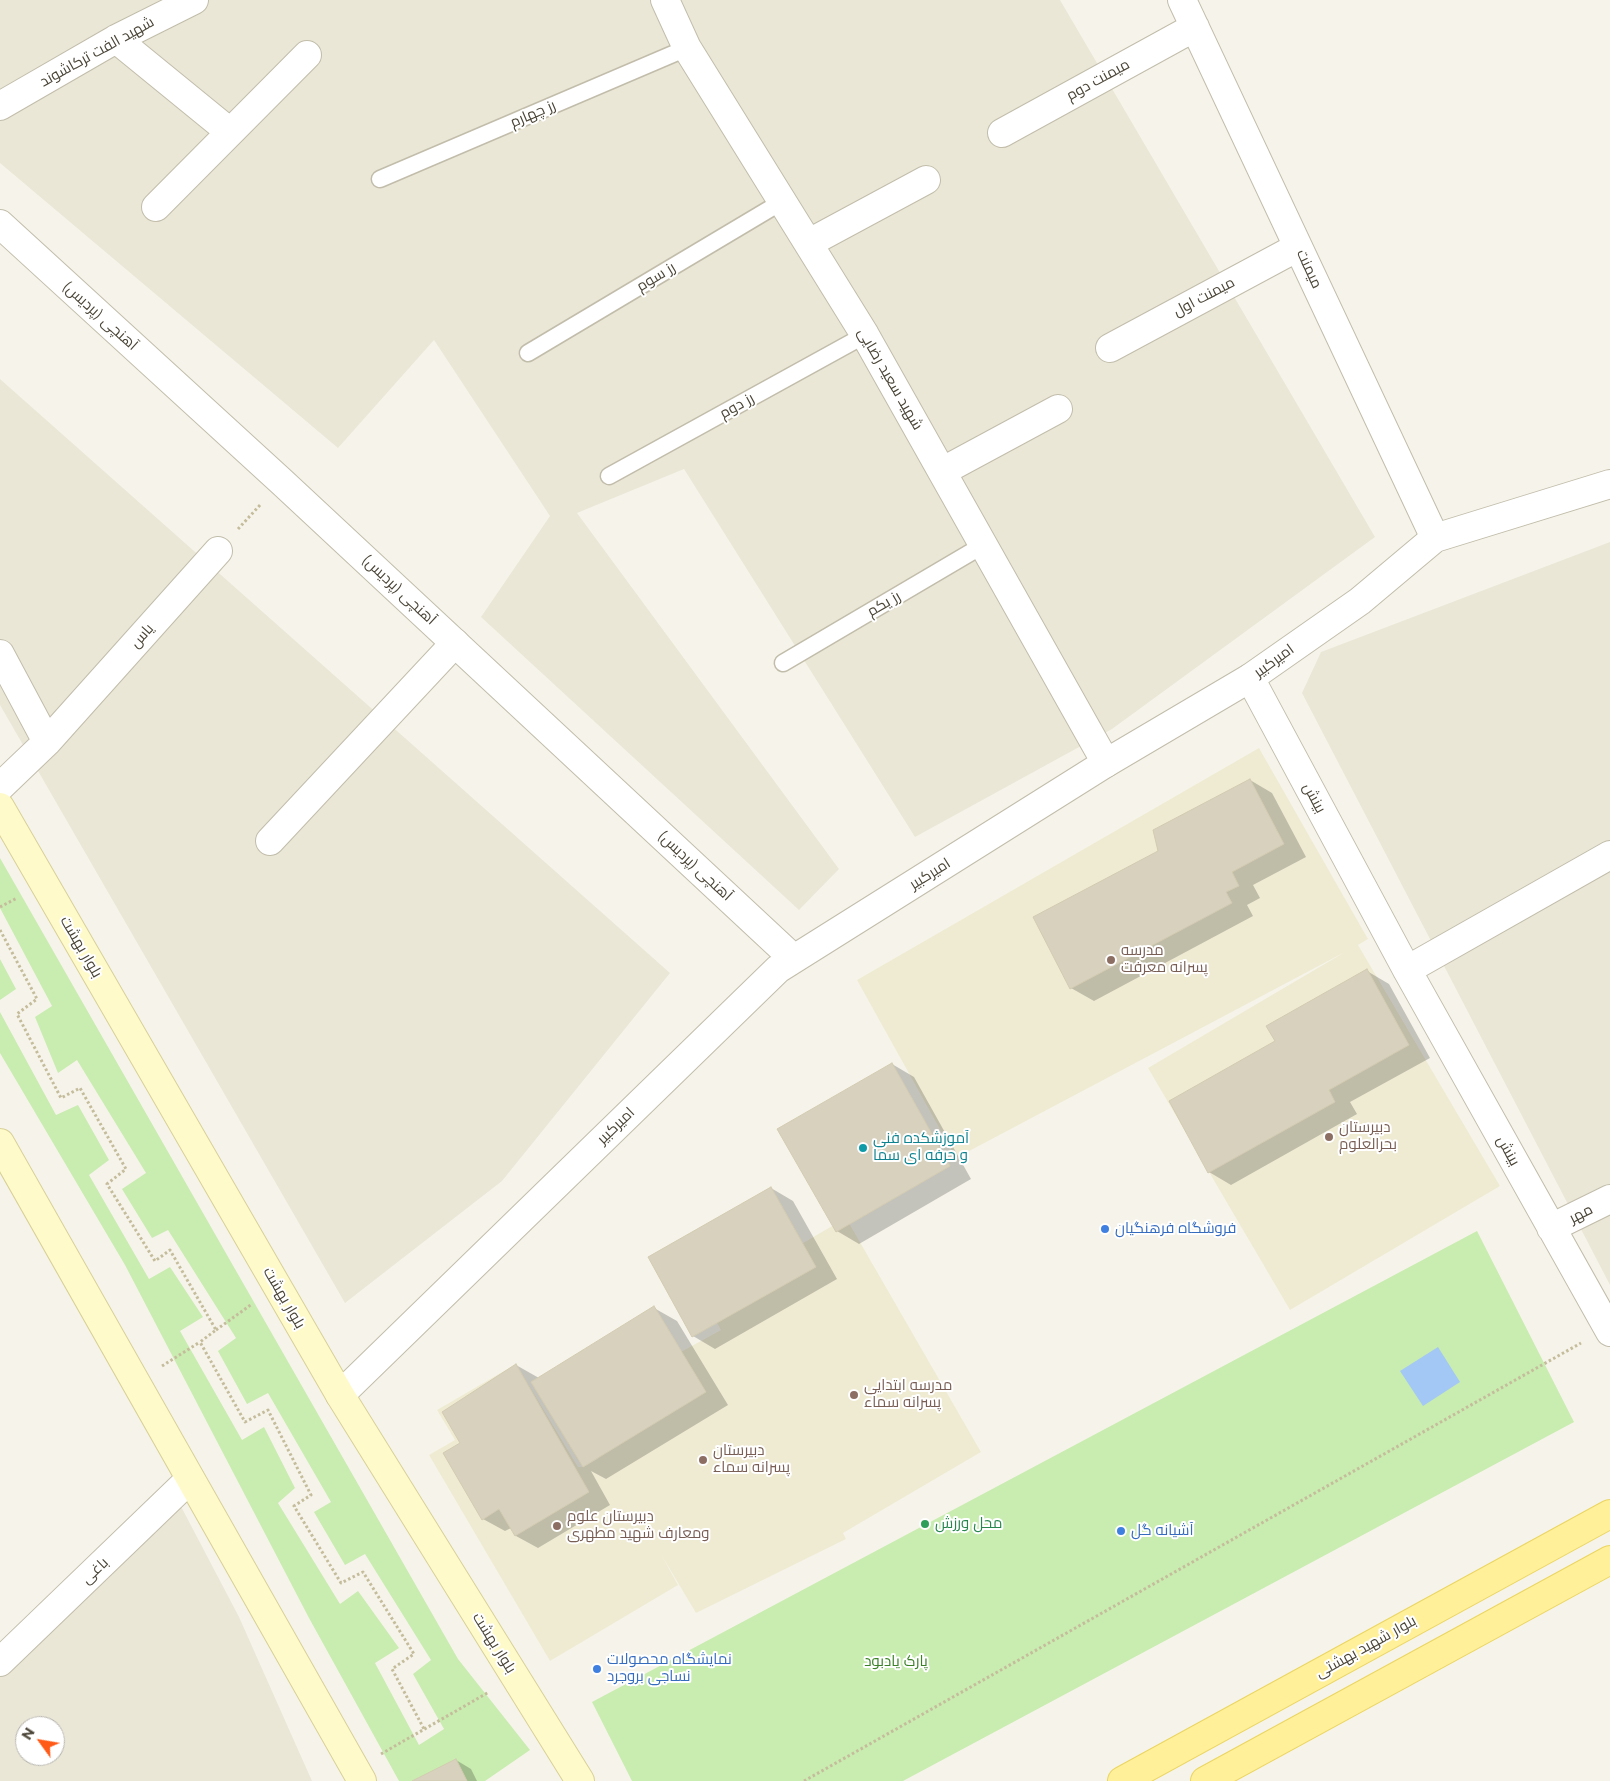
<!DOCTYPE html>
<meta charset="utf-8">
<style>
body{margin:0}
#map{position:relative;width:1610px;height:1781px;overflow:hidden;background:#f6f4ea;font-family:Montserrat,sans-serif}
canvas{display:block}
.north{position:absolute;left:15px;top:1716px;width:50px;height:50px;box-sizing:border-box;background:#fff;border:1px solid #b7b5af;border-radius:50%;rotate:302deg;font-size:14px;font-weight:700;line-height:20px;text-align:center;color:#4a4537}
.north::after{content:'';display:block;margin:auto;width:18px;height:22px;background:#ff5a17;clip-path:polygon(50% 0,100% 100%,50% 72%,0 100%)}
</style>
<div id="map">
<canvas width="1610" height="1781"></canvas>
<div class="north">N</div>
</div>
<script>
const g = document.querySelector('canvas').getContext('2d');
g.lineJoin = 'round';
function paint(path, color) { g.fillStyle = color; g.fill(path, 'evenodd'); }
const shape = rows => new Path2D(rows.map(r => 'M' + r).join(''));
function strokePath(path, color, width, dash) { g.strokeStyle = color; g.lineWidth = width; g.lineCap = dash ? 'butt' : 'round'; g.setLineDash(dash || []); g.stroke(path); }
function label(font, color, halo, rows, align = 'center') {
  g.font = font + ' Montserrat,Cairo,sans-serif'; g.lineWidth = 4; g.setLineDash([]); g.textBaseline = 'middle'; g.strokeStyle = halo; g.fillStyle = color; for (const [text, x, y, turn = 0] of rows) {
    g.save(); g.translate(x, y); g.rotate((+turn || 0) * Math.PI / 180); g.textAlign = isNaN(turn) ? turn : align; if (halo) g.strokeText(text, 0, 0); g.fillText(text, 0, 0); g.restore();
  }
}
paint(shape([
 [0,0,1060,0,1375,537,1112,729,915,837,684,469,577,513,839,869,799,910,481,617,550,516,434,340,338,448,0,163],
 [0,379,670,973,502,1181,345,1303,0,705],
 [1610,542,1610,1285,1302,693,1321,652],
 [175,1495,239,1617,312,1781,0,1781,0,1662],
 [25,1726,55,1726,55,1756,25,1756]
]), '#eae7d7');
paint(shape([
 [1259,748,1368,939,1358,945,1500,1186,1290,1310,1148,1068,1345,952,956,1158,857,980],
 [771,1187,803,1243,846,1218,981,1452,843,1533,846,1539,696,1613,662,1556,678,1585,550,1661,429,1455,455,1440,437,1410,516,1364,578,1467,583,1467,599,1458,581,1465,533,1385,654,1306,679,1353,721,1330,717,1323,692,1337,648,1257]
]), '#efebd3');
paint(shape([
 [0,858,458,1659,530,1750,485,1781,399,1781,309,1618,125,1265,0,1053,0,1012,56,1115,78,1105,109,1160,89,1175,149,1279,170,1267,203,1317,180,1331,242,1440,264,1427,295,1488,278,1503,340,1604,358,1591,399,1648,375,1663,419,1745,444,1729,413,1674,431,1660,365,1554,345,1565,314,1512,331,1502,268,1393,247,1404,218,1351,236,1338,168,1230,152,1238,122,1189,146,1173,77,1060,58,1073,35,1017,52,1006,0,908],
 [0,959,16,989,0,1000],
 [1477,1231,1574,1422,903,1781,632,1781,592,1702]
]), '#c9ecb0');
paint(shape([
 [1438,1347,1460,1382,1423,1406,1400,1371]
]), '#a3c8f5');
paint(shape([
 [1250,780,1272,793,1306,857,1253,885,1260,898,1247,905,1253,916,1094,1001,1071,988,1159,852],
 [1367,971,1389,984,1430,1058,1350,1102,1357,1114,1231,1185,1209,1172,1277,1042],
 [892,1064,914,1077,971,1179,859,1244,837,1231],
 [771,1188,793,1201,837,1279,715,1349,693,1336],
 [654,1308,677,1321,728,1405,606,1479,591,1471,610,1505,538,1548,516,1536,511,1528,505,1531,483,1519,462,1443,516,1365,539,1378],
 [456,1760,471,1769,477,1781,415,1781]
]), '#0003');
const building = shape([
 [1250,779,1284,844,1232,872,1239,886,1226,892,1232,903,1070,989,1033,917,1158,851,1153,830,1250,779],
 [1367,969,1409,1045,1329,1090,1335,1102,1208,1173,1169,1101,1275,1041,1266,1026,1367,969],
 [892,1063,950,1166,836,1232,777,1129,892,1063],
 [771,1187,816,1267,692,1337,648,1257,771,1187],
 [654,1306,706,1392,583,1467,531,1382,654,1306],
 [516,1364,589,1492,515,1536,499,1509,482,1520,443,1453,460,1443,442,1412,516,1364],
 [456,1759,467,1781,412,1781,456,1759]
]);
paint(building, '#d8d1be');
strokePath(building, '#d3cbb1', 1);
const service = shape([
 [380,179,687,48],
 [528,353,783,201],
 [609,476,865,335],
 [783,663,985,544]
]);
const minor = shape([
 [665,0,687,48,865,335,1106,763],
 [1182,0,1435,538],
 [116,39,230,132],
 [0,106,116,39,194,0],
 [1002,133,1195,27],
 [156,207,307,55],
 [809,243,926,180],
 [1110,348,1298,247],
 [943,471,1058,409],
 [0,654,47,742],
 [1250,678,1407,970,1610,1332],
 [0,787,47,742,218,551],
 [270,841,455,643],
 [1407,970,1610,855],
 [1551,1228,1610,1199],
 [0,1662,190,1479]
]);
const tertiary = shape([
 [0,224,282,482,794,959],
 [340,1395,778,969,1106,763,1250,678,1360,601,1435,538,1610,484]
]);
const secondary = shape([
 [0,807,340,1395,580,1781],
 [0,1143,362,1781]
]);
const primary = shape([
 [1122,1781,1610,1514],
 [1205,1781,1610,1560]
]);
strokePath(service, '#c2bdab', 19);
strokePath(minor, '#c2bdab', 30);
strokePath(tertiary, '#c2bdab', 30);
strokePath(secondary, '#d8d097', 30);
strokePath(primary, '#ebd562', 30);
strokePath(shape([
 [238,529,261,504],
 [0,907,17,898],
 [0,930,37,999,17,1014,61,1098,80,1088,126,1169,107,1184,155,1261,170,1250,216,1330,200,1342,245,1422,268,1410,311,1495,294,1506,341,1583,363,1572,414,1654,392,1669,424,1729],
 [216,1330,252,1304],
 [162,1366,200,1342],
 [381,1754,489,1692],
 [804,1781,1581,1343]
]), '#c5bc9c', 3, [2.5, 2.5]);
strokePath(service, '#fff', 16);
strokePath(minor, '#fff', 28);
strokePath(tertiary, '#fff', 28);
strokePath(secondary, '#fffaca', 28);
strokePath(primary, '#fff099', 28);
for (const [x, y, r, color] of [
 [1111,960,5,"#8d6e63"],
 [1329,1137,5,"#8d6e63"],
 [863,1148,5,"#0f9aa8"],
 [1105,1229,5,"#3f7fe0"],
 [854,1395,5,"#8d6e63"],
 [703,1460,5,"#8d6e63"],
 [925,1524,5,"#2e9e5b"],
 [557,1526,5,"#8d6e63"],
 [1121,1531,5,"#3f7fe0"],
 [597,1669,5,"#3f7fe0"]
]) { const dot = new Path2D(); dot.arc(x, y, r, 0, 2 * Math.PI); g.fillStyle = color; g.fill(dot); strokePath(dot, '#fff', 2); }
label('15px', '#4a4537', '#fff', [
 ["شهید الفت ترکاشوند",97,52,-29],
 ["میمنت دوم",1098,80,-29],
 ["رز چهارم",533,114,-23],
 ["میمنت",1309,269,65],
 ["رز سوم",656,277,-31],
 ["میمنت اول",1204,297,-28],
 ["آهنچی (پردیس)",100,316,42],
 ["شهید سعید رضایی",890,379,60],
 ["رز دوم",737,406,-29],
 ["آهنچی (پردیس)",399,590,43],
 ["رز یکم",884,604,-30],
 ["یاس",142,636,-48],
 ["امیرکبیر",1274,661,-36],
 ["بینش",1314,798,62],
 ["آهنچی (پردیس)",695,866,43],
 ["امیرکبیر",930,874,-32],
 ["بلوار بهشت",81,947,60],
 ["امیرکبیر",616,1126,-44],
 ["بینش",1508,1151,61],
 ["مهر",1581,1214,-27],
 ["بلوار بهشت",284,1298,60],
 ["باغی",95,1571,-44],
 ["بلوار بهشت",494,1643,58],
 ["بلوار شهید بهشتی",1366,1647,-29]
]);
label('15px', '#785e54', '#fff', [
 ["مدرسه",1121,951],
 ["پسرانه معرفت",1121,968],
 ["دبیرستان",1339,1128],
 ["بحرالعلوم",1339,1145],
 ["مدرسه ابتدایی",864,1386],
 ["پسرانه سماء",864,1403],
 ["دبیرستان",713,1451],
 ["پسرانه سماء",713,1468],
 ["دبیرستان علوم",567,1517],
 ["ومعارف شهید مطهری",567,1534]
], 'left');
label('15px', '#0d838f', '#fff', [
 ["آموزشکده فنی",873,1139],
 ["و حرفه ای سما",873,1156]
], 'left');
label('15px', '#366cbe', '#fff', [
 ["فروشگاه فرهنگیان",1115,1229],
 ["آشیانه گل",1131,1531],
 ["نمایشگاه محصولات",607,1660],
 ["نساجی بروجرد",607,1677]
], 'left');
label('15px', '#27864d', '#fff', [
 ["محل ورزش",935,1524]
], 'left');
label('15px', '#3b8126', '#fff', [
 ["پارک یادبود",896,1662]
]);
</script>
